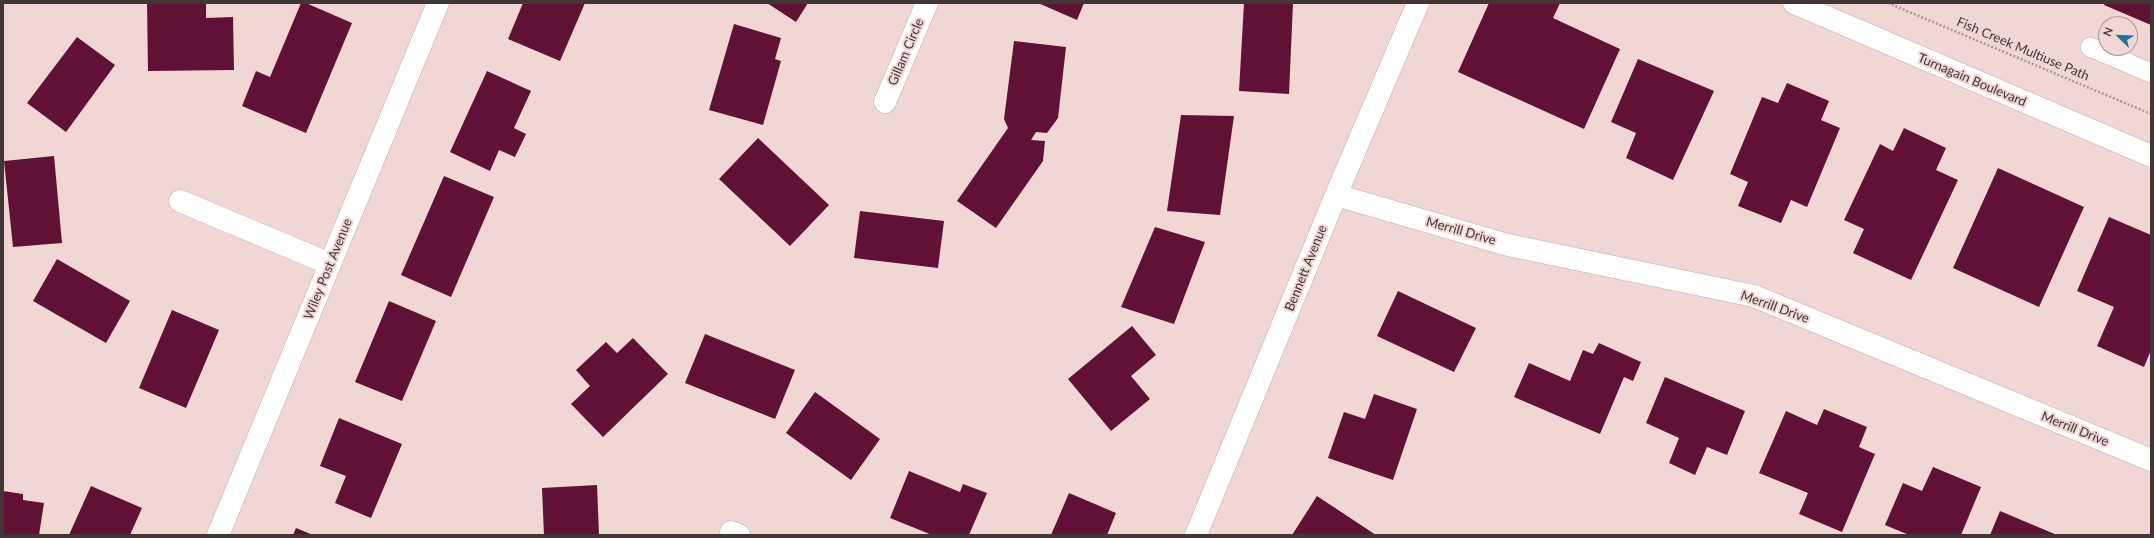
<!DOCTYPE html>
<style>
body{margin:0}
#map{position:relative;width:2154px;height:538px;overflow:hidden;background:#f1d7d4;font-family:Lato,sans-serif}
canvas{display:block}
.frame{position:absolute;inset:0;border:4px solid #403635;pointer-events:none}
.north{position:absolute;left:2098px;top:16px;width:40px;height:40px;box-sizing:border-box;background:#f1d7d4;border:1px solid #aa9794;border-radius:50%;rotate:293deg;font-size:11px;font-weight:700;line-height:16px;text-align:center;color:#403635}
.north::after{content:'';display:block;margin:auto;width:14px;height:18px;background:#2172a4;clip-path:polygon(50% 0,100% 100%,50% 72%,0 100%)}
</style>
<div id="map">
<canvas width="2154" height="538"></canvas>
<div class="frame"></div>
<div class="north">N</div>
</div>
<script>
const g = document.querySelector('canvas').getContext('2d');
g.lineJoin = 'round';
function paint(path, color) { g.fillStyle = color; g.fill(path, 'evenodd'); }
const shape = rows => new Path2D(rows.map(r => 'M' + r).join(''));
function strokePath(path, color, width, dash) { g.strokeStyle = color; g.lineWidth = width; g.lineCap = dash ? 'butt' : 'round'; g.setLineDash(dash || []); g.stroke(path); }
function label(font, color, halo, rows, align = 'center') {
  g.font = font + ' Lato,sans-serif'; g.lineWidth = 4; g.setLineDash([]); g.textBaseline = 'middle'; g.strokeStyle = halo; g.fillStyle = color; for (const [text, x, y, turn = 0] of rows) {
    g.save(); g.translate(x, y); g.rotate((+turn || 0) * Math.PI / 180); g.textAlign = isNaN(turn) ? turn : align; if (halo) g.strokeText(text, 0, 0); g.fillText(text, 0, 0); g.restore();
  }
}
paint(shape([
 [147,3,206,3,206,18,233,17,234,70,148,71],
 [301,3,306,3,352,23,306,133,242,106,256,71,270,77],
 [523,3,585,3,560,61,508,39],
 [767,3,808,3,796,22],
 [1038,3,1084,3,1077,20],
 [1244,3,1293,3,1289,94,1239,91],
 [1489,3,1560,3,1553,18,1620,49,1584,129,1458,72],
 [2105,3,2151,3,2151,25,2104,5],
 [734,24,781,38,775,59,781,61,763,125,709,110],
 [77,37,115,65,66,132,27,103],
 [1014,41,1066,47,1058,118,1047,133,1036,132,1031,140,1045,141,1043,161,996,228,957,201,1008,128,1004,119],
 [1638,59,1714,91,1673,180,1626,158,1636,133,1611,122],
 [487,71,531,91,514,128,526,134,515,157,499,150,490,171,450,152],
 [1787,83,1829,101,1821,120,1840,128,1807,207,1791,200,1781,223,1738,206,1748,182,1730,174,1762,97,1778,103],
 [1181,115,1234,116,1220,215,1167,211],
 [1904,128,1946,148,1936,170,1958,180,1911,280,1853,253,1864,229,1844,220,1880,144,1893,151],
 [758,138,829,205,790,246,719,179],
 [54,156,62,243,13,247,4,161],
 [1998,168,2084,207,2039,307,1953,268],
 [444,176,494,197,451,297,401,275],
 [860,211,944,221,938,268,854,258],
 [2109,217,2151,235,2151,350,2144,367,2097,346,2114,307,2077,291],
 [1155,227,1205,242,1174,324,1121,307],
 [57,259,130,301,106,343,33,301],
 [1398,291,1476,328,1454,372,1377,336],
 [389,301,436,321,402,401,355,382],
 [172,310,219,330,186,408,139,388],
 [1132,326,1156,355,1131,376,1150,399,1111,431,1068,379],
 [705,334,795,370,775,419,685,383],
 [633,338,668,374,603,437,571,404,590,386,576,370,606,342,617,353],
 [1599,343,1641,362,1633,381,1624,377,1600,434,1514,397,1529,363,1570,381,1583,350,1593,354],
 [1665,377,1745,411,1727,455,1707,447,1695,475,1669,463,1679,438,1646,423],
 [815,392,880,439,851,480,786,433],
 [1374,394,1417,409,1393,480,1328,458,1344,412,1365,419],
 [1824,409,1867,427,1859,447,1875,454,1842,532,1799,514,1808,493,1759,473,1786,411,1817,425],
 [339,418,402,444,371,518,335,503,346,476,320,466],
 [1933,467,1981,487,1961,535,1909,535,1885,525,1903,483,1922,491],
 [909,471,960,492,963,484,987,493,969,535,932,535,890,518],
 [597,485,599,535,544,535,542,488],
 [91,486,142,508,130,535,69,535],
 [3,491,23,494,23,500,44,503,39,535,3,535],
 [1069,493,1116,513,1107,535,1051,535],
 [1317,496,1376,535,1292,535],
 [2000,511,2057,535,1990,535],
 [296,528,313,535,293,535]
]), '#611135');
const lane = shape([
 [2090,47,2151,73]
]);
const street = shape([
 [1794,3,2151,156],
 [885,102,927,3],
 [1336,195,1508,245,1754,296,2151,460],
 [180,201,330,264],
 [731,532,739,535],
 [218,535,438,3],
 [1196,535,1336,195,1418,3]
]);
strokePath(lane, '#c3aba7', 20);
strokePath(street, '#c3aba7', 23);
strokePath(shape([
 [1888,3,2151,114]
]), '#aa9794', 2.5, [2, 2]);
strokePath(lane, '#fff', 19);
strokePath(street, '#fff', 22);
label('13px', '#403635', '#f1d7d4', [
 ["Fish Creek Multiuse Path",2023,49,23],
 ["Gillam Circle",906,52,-67],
 ["Turnagain Boulevard",1972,80,23],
 ["Merrill Drive",1461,231,16],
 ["Bennett Avenue",1306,268,-68],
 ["Wiley Post Avenue",328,269,-68],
 ["Merrill Drive",1775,307,20],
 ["Merrill Drive",2075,429,22]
]);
</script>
